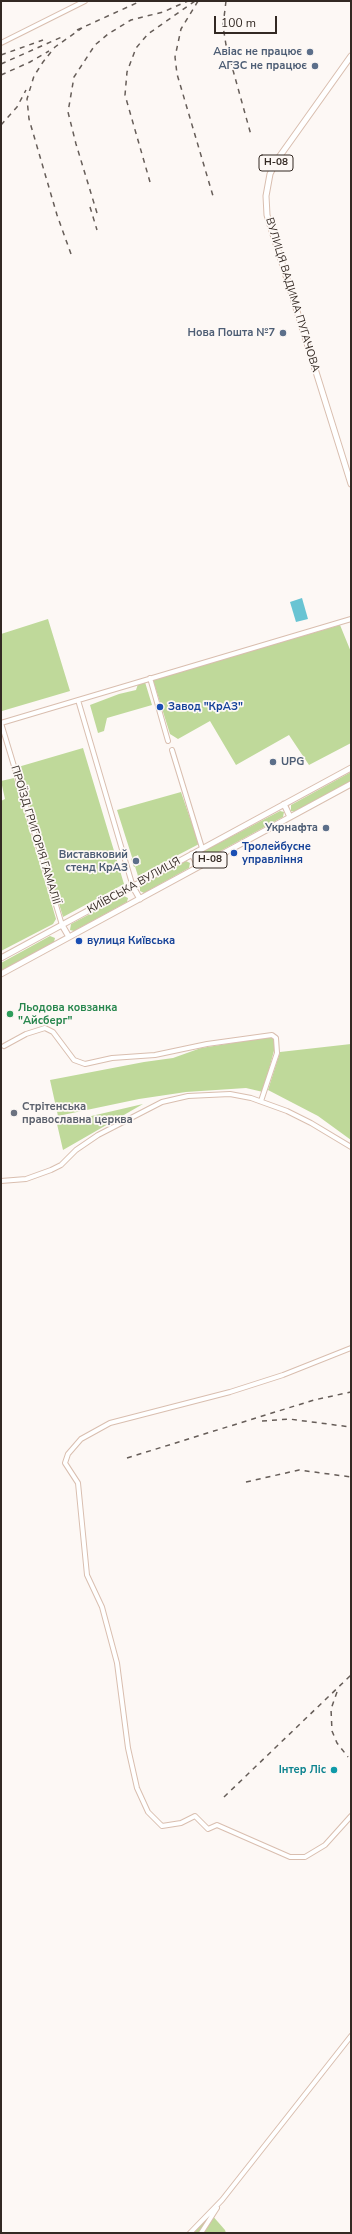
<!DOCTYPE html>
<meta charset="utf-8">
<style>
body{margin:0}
#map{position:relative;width:352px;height:2234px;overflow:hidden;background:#fdf8f5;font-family:"Nunito Sans",sans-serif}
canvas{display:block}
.frame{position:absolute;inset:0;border:2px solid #332923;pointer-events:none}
.scale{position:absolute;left:214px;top:16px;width:63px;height:18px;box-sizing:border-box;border:2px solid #332923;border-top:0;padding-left:5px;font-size:12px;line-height:14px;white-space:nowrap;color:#332923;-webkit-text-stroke:3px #fdf8f5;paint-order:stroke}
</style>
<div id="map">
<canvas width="352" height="2234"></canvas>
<div class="frame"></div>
<div class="scale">100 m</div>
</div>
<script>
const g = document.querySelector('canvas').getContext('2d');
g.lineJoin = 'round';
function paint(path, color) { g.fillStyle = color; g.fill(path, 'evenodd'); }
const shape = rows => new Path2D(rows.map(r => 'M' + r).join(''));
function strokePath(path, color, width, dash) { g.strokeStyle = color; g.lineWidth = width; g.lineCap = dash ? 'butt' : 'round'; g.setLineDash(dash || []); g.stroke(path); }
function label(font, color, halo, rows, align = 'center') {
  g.font = font + ' "Nunito Sans",sans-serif'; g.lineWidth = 3.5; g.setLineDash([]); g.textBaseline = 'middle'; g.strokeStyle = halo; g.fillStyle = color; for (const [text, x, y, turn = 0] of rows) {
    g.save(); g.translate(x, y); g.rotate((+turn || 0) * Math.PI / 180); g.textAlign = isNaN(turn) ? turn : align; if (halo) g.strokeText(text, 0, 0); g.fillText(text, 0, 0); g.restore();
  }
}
paint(shape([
 [48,619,70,691,2,711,1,634],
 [340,625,351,652,351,743,309,765,289,735,236,765,210,721,178,739,170,734,153,680],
 [145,682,152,705,107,718,104,731,98,733,90,705,119,694,136,690,138,684],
 [83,748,124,884,63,917,18,767],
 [351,772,351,781,295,812,291,811,291,805],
 [14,778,56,919,53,924,1,951,1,801,5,799,1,781],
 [181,792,199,844,138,876,117,810],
 [138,855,141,864,134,867,131,859],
 [280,811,284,812,283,817,202,861,197,858,198,854],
 [186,861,190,863,189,868,144,893,140,891,140,886],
 [124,896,128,898,127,902,74,931,70,930,71,924],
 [50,936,55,938,54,942,1,971,1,963],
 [270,1037,275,1038,275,1047,263,1092,246,1088,186,1092,139,1099,58,1116,50,1080,144,1062,173,1058,201,1048],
 [351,1044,351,1140,318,1116,268,1090,280,1052],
 [143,1104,63,1150,57,1124],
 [211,2214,225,2230,226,2233,193,2233]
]), '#bfd99a');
paint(shape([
 [302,598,308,619,296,622,290,602]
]), '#69c4d3');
const minor = shape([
 [1,43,85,1],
 [150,678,168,741],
 [78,700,133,887],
 [1,723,351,619],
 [1,723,62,925],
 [172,750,202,848],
 [4,1046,26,1034,45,1028,53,1032,74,1060,85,1064,112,1058,155,1055,207,1044,272,1035,276,1038,277,1053,261,1101],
 [1,1181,26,1179,51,1170,61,1165,76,1150,98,1135,162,1102,188,1096,230,1094,251,1098,287,1111,311,1123,351,1147],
 [351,1348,283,1375,230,1392,110,1423,81,1439,68,1454,65,1463,78,1483,87,1575,102,1607,117,1663,128,1748,137,1788,148,1812,162,1826,181,1823,195,1816,208,1829,217,1825,290,1857,305,1857,325,1845,351,1816],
 [190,2233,222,2200,351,2036],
 [201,2233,217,2208]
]);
const major = shape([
 [351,56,277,160,270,174,266,196,267,215,351,484],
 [284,804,290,817],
 [192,854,198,866],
 [133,887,140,899],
 [62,925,69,937],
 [1,958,351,768],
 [1,974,351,784]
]);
strokePath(minor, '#d9beaf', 6);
strokePath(major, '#d9beaf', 7);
strokePath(minor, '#fff', 4);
strokePath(major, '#fff', 5);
strokePath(shape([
 [198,1,181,29,175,57,177,74,213,196],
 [226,1,223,26,226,45,251,135],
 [77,30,141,1],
 [1,55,43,40],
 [1,64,64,36],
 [1,75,30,62,49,51],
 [1,125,17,107,26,90],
 [150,182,125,95,127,72,136,48,148,34,195,1],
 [90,207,97,230],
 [97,213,76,144,68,112,74,77,95,45,108,34,131,20,163,12,188,1],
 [71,254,57,215,29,119,27,99,34,76,43,62,55,47,82,28],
 [262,1421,289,1419,351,1427],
 [127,1458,314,1400,351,1392],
 [246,1482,299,1470,351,1477],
 [337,1692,331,1709,332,1731,337,1743,348,1757],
 [224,1797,351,1675]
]), '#665d58', 1.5, [5, 5]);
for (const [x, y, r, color] of [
 [310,52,4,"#5c6f8a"],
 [315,66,4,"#5c6f8a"],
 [283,333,4,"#5c6f8a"],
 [160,707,4,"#1a4fb4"],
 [273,762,4,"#5c6f8a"],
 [326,828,4,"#5c6f8a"],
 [234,853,4,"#1a4fb4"],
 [136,861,4,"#5c6f8a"],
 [79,941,4,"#1a4fb4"],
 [10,1014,4,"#2e9e5b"],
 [14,1113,4,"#6b7280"],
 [334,1770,4,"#0f9aa8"]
]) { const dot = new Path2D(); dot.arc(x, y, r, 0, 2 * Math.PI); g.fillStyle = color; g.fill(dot); strokePath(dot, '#fdf8f5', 1.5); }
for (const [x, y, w] of [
 [276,163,34],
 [210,860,34]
]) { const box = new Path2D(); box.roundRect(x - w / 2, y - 8, w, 16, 3); g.fillStyle = '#fdf8f5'; g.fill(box); strokePath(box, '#332923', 1); }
label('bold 10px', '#332923', null, [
 ["Н-08",276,163],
 ["Н-08",210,860]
]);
label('bold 11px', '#4e5e75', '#fdf8f5', [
 ["Авіас не працює",302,52],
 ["АГЗС не працює",307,66],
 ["Нова Пошта №7",275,333],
 ["UPG",281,762,"left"],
 ["Укрнафта",318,828],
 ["Виставковий",128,855],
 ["стенд КрАЗ",128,868]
], 'right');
label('11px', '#332923', '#fdf8f5', [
 ["ВУЛИЦЯ ВАДИМА ПУГАЧОВА",292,295,73],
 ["ПРОЇЗД ГРИГОРІЯ ГАМАЛІЇ",35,835,73],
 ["КИЇВСЬКА ВУЛИЦЯ",134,886,-29]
]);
label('bold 11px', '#164399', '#fdf8f5', [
 ["Завод \"КрАЗ\"",168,707],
 ["Тролейбусне",242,847],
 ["управління",242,860],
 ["вулиця Київська",87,941]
], 'left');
label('bold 11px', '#27864d', '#fdf8f5', [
 ["Льодова ковзанка",18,1008],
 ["\"Айсберг\"",18,1021]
], 'left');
label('bold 11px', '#5b616d', '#fdf8f5', [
 ["Стрітенська",22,1107],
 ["православна церква",22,1120]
], 'left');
label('bold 11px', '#0d838f', '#fdf8f5', [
 ["Інтер Ліс",326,1770]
], 'right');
</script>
